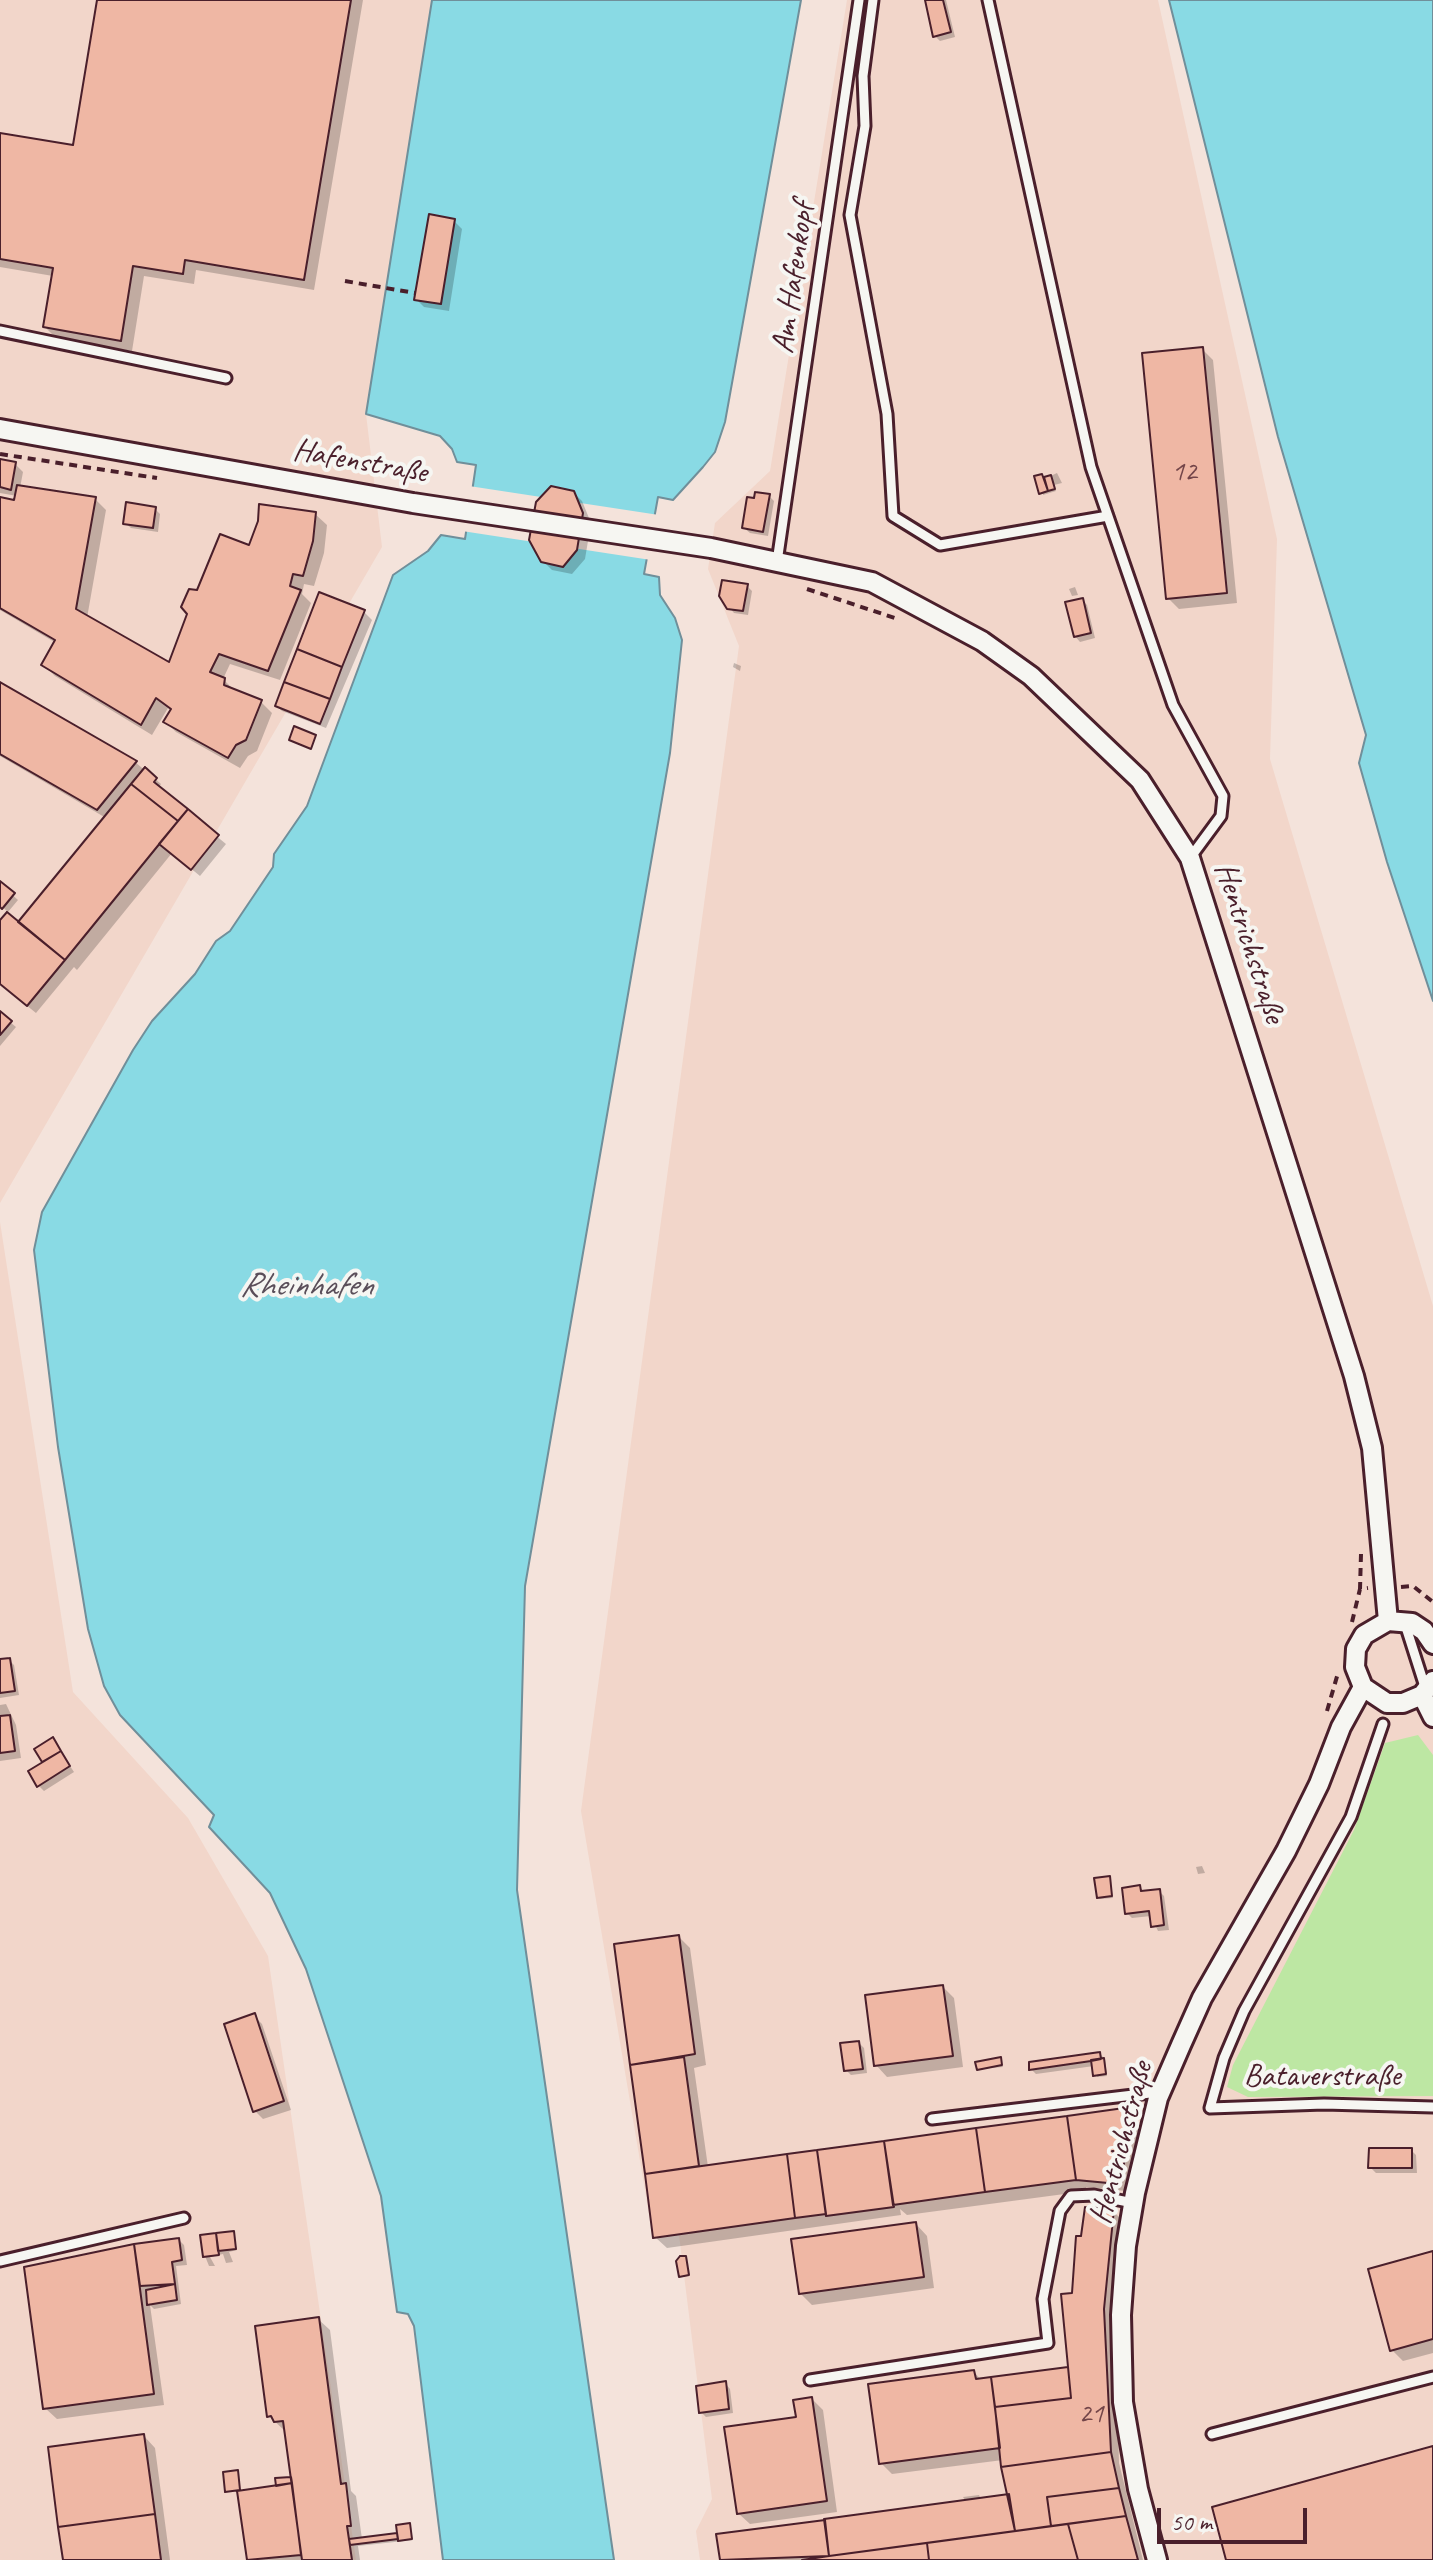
<!DOCTYPE html>
<meta charset="utf-8">
<style>
body{margin:0}
#map{position:relative;width:1433px;height:2560px;overflow:hidden;background:#f4e3db;font-family:Caveat,sans-serif}
canvas{display:block}
.scale{position:absolute;left:1157px;top:2508px;width:150px;height:36px;box-sizing:border-box;border:4px solid #4a1f2b;border-top:0;padding-left:10px;font-size:24px;line-height:28px;white-space:nowrap;color:#4a1f2b;-webkit-text-stroke:6px #f6f6f2;paint-order:stroke}
</style>
<div id="map">
<canvas width="1433" height="2560"></canvas>
<div class="scale">50 m</div>
</div>
<script>
const g = document.querySelector('canvas').getContext('2d');
g.lineJoin = 'round';
function paint(path, color) { g.fillStyle = color; g.fill(path, 'evenodd'); }
const shape = rows => new Path2D(rows.map(r => 'M' + r).join(''));
function strokePath(path, color, width, dash) { g.strokeStyle = color; g.lineWidth = width; g.lineCap = dash ? 'butt' : 'round'; g.setLineDash(dash || []); g.stroke(path); }
function label(font, color, halo, rows, align = 'center') {
  g.font = font + ' Caveat,sans-serif'; g.lineWidth = 8; g.setLineDash([]); g.textBaseline = 'middle'; g.strokeStyle = halo; g.fillStyle = color; for (const [text, x, y, turn = 0] of rows) {
    g.save(); g.translate(x, y); g.rotate((+turn || 0) * Math.PI / 180); g.textAlign = isNaN(turn) ? turn : align; if (halo) g.strokeText(text, 0, 0); g.fillText(text, 0, 0); g.restore();
  }
}
paint(shape([
 [0,0,432,0,366,414,382,547,0,1203],
 [847,0,1158,0,1277,539,1270,759,1433,1306,1433,2560,700,2560,696,2531,712,2499,679,2235,653,2238,581,1811,739,646,708,569,715,523,770,471],
 [0,1222,73,1692,188,1818,268,1956,356,2560,0,2560]
]), '#f2d6ca');
paint(shape([
 [1418,1735,1433,1755,1433,2096,1248,2097,1227,2087,1233,2065,1354,1830,1385,1743]
]), '#bde7a3');
const water = shape([
 [432,0,801,0,725,422,715,452,703,467,673,500,658,497,644,574,659,577,660,595,675,618,682,640,670,753,525,1586,517,1890,614,2560,443,2560,414,2326,408,2314,397,2312,381,2196,306,1969,270,1893,209,1827,214,1815,120,1715,104,1686,88,1629,58,1447,34,1250,42,1212,133,1050,152,1021,195,974,216,941,230,931,273,867,274,854,307,806,393,575,428,551,441,535,465,539,476,465,457,462,452,449,440,436,366,414,432,0],
 [1169,0,1433,0,1433,1001,1387,862,1359,763,1366,735,1278,437,1169,0]
]);
paint(water, '#89dae4');
strokePath(water, '#708f9a', 2);
paint(shape([
 [469,486,659,515,651,560,462,531]
]), '#f4e3db');
paint(shape([
 [99,0,363,0,314,290,196,270,194,284,144,276,132,351,56,338,45,327,53,276,0,267,0,135,74,147],
 [927,0,946,0,955,37,940,41,935,36],
 [454,221,462,229,449,311,424,307,416,299],
 [1202,349,1213,360,1237,603,1179,609,1168,598],
 [0,461,15,464,23,472,20,488,95,499,106,510,87,618,170,665,198,592,250,548,315,514,327,525,324,553,314,586,304,584,302,594,311,603,280,680,230,664,223,679,236,692,261,702,272,713,257,751,248,756,240,768,176,732,165,721,172,711,168,708,152,735,55,676,44,665,56,643,0,610,0,499,16,502,17,496,0,493],
 [1057,473,1062,483,1054,485,1056,491,1043,495,1042,476,1044,479],
 [573,492,582,501,591,523,585,559,572,574,552,570,543,561],
 [769,496,774,501,768,536,750,533,744,528],
 [155,509,160,514,158,532,131,528,125,523],
 [747,586,752,591,748,615,734,613,729,607],
 [1075,587,1078,595,1072,596,1069,589],
 [1082,600,1087,605,1095,638,1080,642,1075,636],
 [364,612,372,620,326,728,282,711,277,706],
 [734,663,741,666,740,671,733,667],
 [0,684,135,762,161,784,158,788,226,844,200,876,172,853,77,970,74,967,36,1013,0,984,0,923,18,924,106,818,0,756],
 [0,884,18,900,8,912,0,905],
 [0,1014,16,1027,0,1046],
 [9,1660,14,1665,19,1695,0,1698,0,1661],
 [6,1704,16,1725,21,1758,0,1761,0,1705],
 [54,1742,74,1772,44,1791,39,1786,45,1763,37,1749],
 [1202,1866,1205,1873,1198,1874,1196,1867],
 [1109,1878,1113,1898,1100,1899,1098,1897],
 [1140,1888,1145,1893,1159,1891,1164,1896,1169,1930,1158,1931,1151,1916,1132,1918,1127,1913],
 [679,1937,690,1948,706,2065,694,2068,708,2167,1129,2112,1142,2128,1126,2191,1086,2187,1087,2191,907,2215,900,2209,901,2215,667,2248,655,2237,616,1946],
 [943,1987,954,1998,963,2067,887,2077,876,2065],
 [254,2016,262,2024,291,2110,263,2119,255,2111],
 [859,2043,864,2048,867,2073,851,2075,846,2070],
 [1100,2054,1105,2059,1107,2076,1097,2077,1094,2066,1036,2074,1031,2069],
 [1000,2059,1003,2067,979,2069],
 [1411,2150,1416,2155,1417,2173,1376,2173,1370,2167],
 [1113,2211,1125,2223,1115,2321,1119,2463,1143,2560,722,2560,718,2536,967,2503,963,2497,979,2495,982,2501,1010,2497,1003,2460,892,2474,881,2463,974,2372,981,2380,993,2382,1067,2369,1071,2373,1074,2295,1083,2239],
 [916,2224,927,2236,934,2288,812,2305,801,2294],
 [233,2233,237,2250,229,2252,233,2262,226,2263,223,2254,210,2257,215,2266,209,2266,205,2256],
 [179,2240,184,2245,187,2265,176,2266,181,2304,154,2309,150,2305,164,2405,57,2419,45,2408,134,2246],
 [1433,2254,1433,2353,1403,2361,1392,2350],
 [318,2319,330,2330,351,2491,356,2496,362,2539,399,2534,409,2525,413,2540,358,2546,360,2560,249,2560,242,2492,293,2482,286,2432,269,2416],
 [725,2383,730,2389,733,2413,706,2417,701,2412],
 [812,2399,823,2410,837,2512,750,2524,738,2513],
 [144,2436,155,2448,170,2560,65,2560]
]), '#0003');
const building = shape([
 [97,0,351,0,304,280,185,260,183,274,133,266,121,341,43,327,53,268,0,259,0,133,73,145,97,0],
 [925,0,943,0,951,32,933,37,925,0],
 [429,214,455,219,441,304,414,300,429,214],
 [1203,347,1227,593,1166,599,1142,353,1203,347],
 [0,459,16,462,11,490,0,487,0,459],
 [1042,474,1048,491,1039,494,1034,476,1042,474],
 [1051,475,1055,489,1048,491,1044,477,1051,475],
 [17,485,96,497,76,609,169,662,187,614,181,607,189,589,197,590,220,534,249,545,258,521,259,504,316,512,313,541,303,576,293,574,290,586,301,590,268,671,219,654,210,672,225,678,224,685,262,700,246,740,236,745,228,758,163,722,171,709,156,698,141,725,41,665,55,640,0,608,0,497,14,500,17,485],
 [551,486,574,491,583,513,577,550,563,567,541,562,529,540,536,502,551,486],
 [755,492,770,494,763,532,742,528,747,497,754,498,755,492],
 [126,502,156,507,153,528,123,524,126,502],
 [722,580,748,584,743,611,727,609,719,596,722,580],
 [319,592,365,610,342,667,297,649,319,592],
 [1083,598,1091,633,1074,637,1065,602,1083,598],
 [297,649,342,667,330,699,284,682,297,649],
 [0,682,137,761,97,810,0,754,0,682],
 [284,682,330,699,320,724,275,706,284,682],
 [294,726,316,735,311,749,289,740,294,726],
 [145,767,157,778,154,782,188,809,178,821,131,784,145,767],
 [131,784,178,821,65,960,18,922,131,784],
 [188,809,219,835,191,870,159,844,188,809],
 [0,881,15,893,2,909,0,907,0,881],
 [7,912,65,960,27,1006,0,984,0,920,7,912],
 [0,1011,12,1021,0,1035,0,1011],
 [10,1658,15,1691,0,1693,0,1659,10,1658],
 [10,1715,15,1751,0,1753,0,1716,10,1715],
 [53,1737,61,1751,42,1762,34,1749,53,1737],
 [61,1751,70,1766,37,1787,28,1771,61,1751],
 [1110,1876,1112,1896,1097,1898,1094,1878,1110,1876],
 [1140,1885,1141,1891,1160,1889,1164,1925,1151,1927,1149,1911,1125,1914,1122,1888,1140,1885],
 [679,1935,695,2054,630,2065,614,1944,679,1935],
 [943,1985,953,2056,874,2066,865,1995,943,1985],
 [255,2013,284,2101,253,2112,224,2024,255,2013],
 [859,2041,863,2069,844,2071,840,2043,859,2041],
 [1100,2052,1101,2059,1091,2061,1029,2070,1029,2062,1100,2052],
 [684,2057,699,2166,645,2174,630,2065,684,2057],
 [1001,2057,1002,2065,977,2070,975,2062,1001,2057],
 [1104,2058,1106,2074,1093,2076,1091,2060,1104,2058],
 [1124,2108,1131,2111,1135,2118,1119,2184,1076,2180,1067,2116,1124,2108],
 [1067,2116,1076,2180,985,2192,976,2128,1067,2116],
 [976,2128,985,2192,893,2205,884,2141,976,2128],
 [884,2141,894,2207,826,2216,817,2150,884,2141],
 [1369,2148,1412,2148,1412,2168,1368,2168,1369,2148],
 [817,2150,826,2214,795,2218,787,2154,817,2150],
 [787,2154,795,2218,653,2238,645,2174,787,2154],
 [1085,2207,1114,2209,1104,2309,1111,2452,1001,2467,995,2407,1071,2398,1061,2294,1072,2293,1076,2236,1081,2236,1085,2207],
 [916,2222,924,2277,799,2294,791,2239,916,2222],
 [234,2231,236,2249,218,2251,216,2233,234,2231],
 [216,2233,219,2255,203,2257,200,2235,216,2233],
 [179,2238,182,2260,172,2262,175,2284,140,2286,134,2244,179,2238],
 [134,2244,154,2394,43,2409,24,2267,134,2244],
 [1433,2251,1433,2339,1390,2351,1368,2269,1433,2251],
 [680,2256,686,2256,689,2275,679,2277,676,2261,680,2256],
 [175,2284,177,2300,147,2305,146,2290,175,2284],
 [319,2317,341,2484,346,2483,351,2526,347,2526,352,2560,302,2560,283,2421,274,2422,271,2416,267,2417,255,2326,319,2317],
 [1068,2367,1071,2398,995,2407,991,2377,1068,2367],
 [974,2370,976,2379,991,2377,1000,2448,879,2464,868,2384,974,2370],
 [726,2381,729,2409,699,2413,696,2386,726,2381],
 [812,2397,827,2501,737,2514,724,2427,796,2417,793,2400,812,2397],
 [144,2434,155,2514,58,2527,48,2447,144,2434],
 [1433,2446,1433,2560,1226,2560,1212,2507,1433,2446],
 [1111,2452,1119,2488,1047,2497,1051,2526,1015,2531,1001,2467,1111,2452],
 [238,2470,240,2490,225,2492,223,2472,238,2470],
 [291,2477,292,2483,276,2486,275,2478,291,2477],
 [292,2483,301,2555,247,2560,237,2491,292,2483],
 [1119,2488,1126,2516,1051,2526,1047,2497,1119,2488],
 [1009,2494,1015,2531,829,2556,824,2519,1009,2494],
 [155,2514,161,2560,63,2560,58,2527,155,2514],
 [1126,2516,1138,2560,1078,2560,1068,2524,1126,2516],
 [825,2520,829,2556,720,2560,716,2534,825,2520],
 [410,2523,412,2539,398,2541,396,2525,410,2523],
 [1068,2524,1078,2560,929,2560,927,2543,1068,2524],
 [397,2533,398,2539,350,2545,349,2539,397,2533],
 [927,2543,929,2560,802,2560,829,2556,927,2543]
]);
paint(building, '#efb7a4');
strokePath(building, '#4a1f2b', 2);
const lane = shape([
 [873,0,863,76,865,126,850,215,887,414,893,516,940,545,1108,516],
 [988,0,1091,467,1173,705,1223,796,1221,816,1190,858],
 [0,331,226,378],
 [777,562,859,0],
 [1404,1621,1426,1690],
 [1383,1724,1351,1817,1244,2011,1224,2058,1210,2108,1324,2104,1433,2107],
 [932,2119,1150,2093,1158,2098],
 [0,2261,184,2218],
 [810,2380,1048,2343,1043,2299,1060,2211,1071,2196,1094,2195,1133,2203],
 [1212,2434,1433,2377]
]);
const street = shape([
 [0,429,413,503,711,548,872,582,982,641,1031,676,1140,780,1190,858,1354,1376,1372,1448,1388,1621],
 [1433,1644,1424,1631,1412,1623,1388,1621,1364,1635,1356,1649,1355,1667,1363,1687,1387,1703,1403,1703,1422,1695,1433,1681],
 [1422,1695,1433,1717],
 [1157,2560,1138,2489,1123,2402,1121,2315,1126,2246,1135,2193,1158,2098,1181,2045,1202,1998,1286,1851,1319,1784,1341,1727,1363,1687]
]);
strokePath(lane, '#4a1f2b', 15);
strokePath(street, '#4a1f2b', 24);
strokePath(shape([
 [345,281,415,293],
 [0,454,157,478],
 [807,589,898,619],
 [1361,1554,1360,1589,1368,1588],
 [1401,1587,1413,1586,1433,1602],
 [1352,1622,1360,1589],
 [1327,1711,1338,1673]
]), '#4a1f2b', 4, [8, 6]);
strokePath(lane, '#f6f6f2', 9);
strokePath(street, '#f6f6f2', 18);
label('28px', '#734549', null, [
 ["12",1184,473],
 ["21",1091,2415]
]);
label('32px', '#4a1f2b', '#f6f6f2', [
 ["Am Hafenkopf",794,278,-82],
 ["Hafenstraße",360,462,10],
 ["Hentrichstraße",1249,943,72],
 ["Bataverstraße",1322,2077],
 ["Hentrichstraße",1122,2143,-75]
]);
label('italic 34px', '#5a4e59', '#f6f6f2', [
 ["Rheinhafen",306,1286]
]);
</script>
